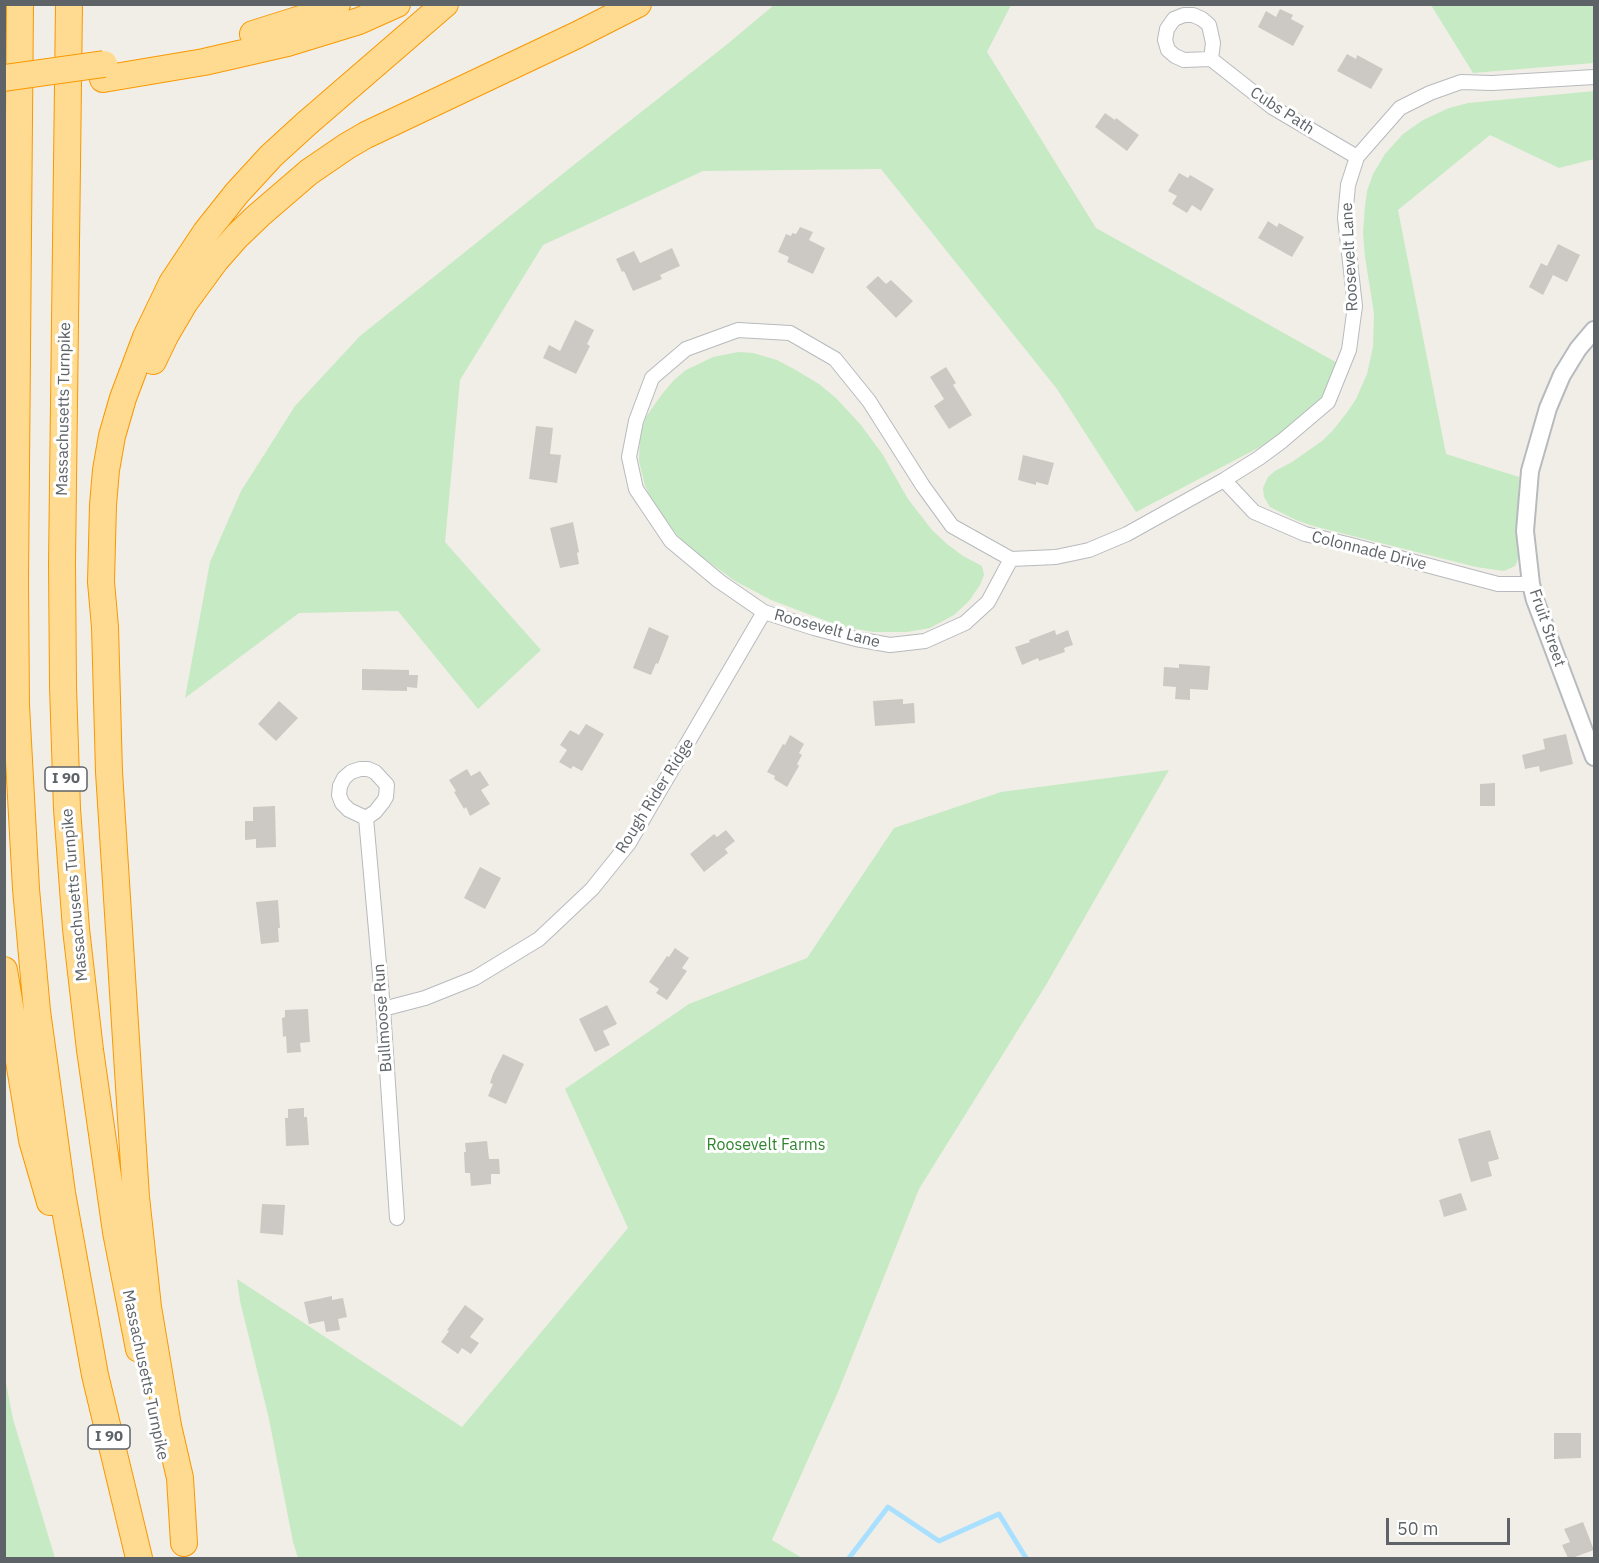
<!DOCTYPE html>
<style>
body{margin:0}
#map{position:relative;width:1599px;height:1563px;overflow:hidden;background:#f1eee7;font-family:"IBM Plex Sans",sans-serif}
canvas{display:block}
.frame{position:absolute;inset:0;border:6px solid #5e6368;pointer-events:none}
.scale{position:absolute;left:1386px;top:1518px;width:124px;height:27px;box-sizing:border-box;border:3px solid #5e6368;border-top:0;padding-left:8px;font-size:18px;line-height:21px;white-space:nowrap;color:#5e6368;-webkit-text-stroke:4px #fff;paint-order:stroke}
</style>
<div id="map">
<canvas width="1599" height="1563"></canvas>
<div class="frame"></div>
<div class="scale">50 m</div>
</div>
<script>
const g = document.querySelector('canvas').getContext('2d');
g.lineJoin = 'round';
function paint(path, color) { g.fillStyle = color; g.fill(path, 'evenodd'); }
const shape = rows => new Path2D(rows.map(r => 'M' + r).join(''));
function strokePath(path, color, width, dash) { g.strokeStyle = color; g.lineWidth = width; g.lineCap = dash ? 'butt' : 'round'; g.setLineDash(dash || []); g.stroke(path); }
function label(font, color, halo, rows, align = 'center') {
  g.font = font + ' "IBM Plex Sans",sans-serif'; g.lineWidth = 6; g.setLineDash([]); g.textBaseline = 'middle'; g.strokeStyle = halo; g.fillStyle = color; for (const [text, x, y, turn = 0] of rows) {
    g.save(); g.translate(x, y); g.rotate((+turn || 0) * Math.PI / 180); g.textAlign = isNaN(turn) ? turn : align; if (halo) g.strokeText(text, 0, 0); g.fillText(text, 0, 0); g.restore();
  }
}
paint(shape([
 [774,5,1011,5,987,52,1096,228,1341,365,1329,390,1321,400,1281,434,1262,446,1136,512,1057,389,881,169,703,171,543,245,460,380,445,542,541,650,478,709,398,611,299,613,185,698,210,562,241,491,295,406,360,336,575,164,725,46],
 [1431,5,1594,5,1594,63,1473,73],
 [1594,91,1594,159,1559,168,1490,135,1398,210,1446,454,1519,477,1518,522,1520,555,1515,566,1504,571,1476,567,1313,526,1296,520,1270,507,1264,497,1263,488,1268,477,1275,471,1292,462,1322,441,1334,429,1348,411,1356,399,1367,374,1373,347,1374,313,1365,257,1363,233,1365,206,1367,191,1373,174,1385,154,1403,134,1423,120,1449,108,1468,103],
 [738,352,753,353,777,360,794,369,819,384,836,398,861,425,883,455,908,499,932,530,947,544,963,556,982,566,984,575,980,585,969,601,954,615,930,628,907,632,874,632,850,628,832,623,771,600,735,581,691,549,677,535,656,508,645,486,639,461,640,434,643,426,646,417,662,394,674,380,686,370,713,357],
 [1169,770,1046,985,919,1189,838,1392,772,1540,802,1558,298,1558,293,1542,269,1419,240,1301,237,1279,462,1427,628,1228,565,1089,689,1004,807,958,894,828,1001,792],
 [4,1373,13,1419,55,1558,5,1558]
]), '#c6eac3');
strokePath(shape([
 [849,1558,888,1507,939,1541,999,1514,1026,1558]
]), '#aae0ff', 5);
paint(shape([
 [1280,9,1293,15,1291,19,1304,26,1293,46,1258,27,1266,11,1276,17],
 [1347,54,1356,59,1357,55,1383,69,1371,89,1337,71],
 [1105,113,1115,120,1116,118,1139,135,1127,151,1095,127],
 [1179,173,1188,178,1190,175,1214,189,1201,211,1192,205,1187,213,1172,204,1177,196,1168,191],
 [1268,221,1277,227,1279,223,1304,237,1292,257,1258,238],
 [800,227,813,232,809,240,825,248,813,274,787,262,789,257,778,252,786,234,791,236,792,233,796,234],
 [1558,244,1580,255,1567,282,1553,275,1543,295,1529,287,1541,263,1547,266],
 [672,248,680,266,660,275,662,279,633,291,624,271,622,272,616,259,634,251,640,263],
 [878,276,886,284,891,280,913,301,896,318,866,287],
 [575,320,594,330,587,344,590,346,576,374,543,358,549,345,560,351],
 [946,367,956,383,953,385,972,415,949,429,934,406,944,399,930,377],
 [536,426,553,428,550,454,561,455,557,483,529,479],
 [1023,455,1054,463,1048,485,1036,482,1036,485,1018,480],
 [573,522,579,552,577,553,579,564,560,568,550,528],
 [649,627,669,636,658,664,656,663,651,675,633,668],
 [1055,630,1056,635,1068,630,1073,645,1064,648,1065,652,1039,661,1038,658,1022,665,1015,647,1030,642,1029,640],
 [1179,664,1210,666,1208,690,1190,689,1190,700,1175,699,1176,687,1163,686,1164,667,1179,668],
 [362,669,409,670,409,675,418,675,417,688,407,687,407,691,362,690],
 [903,699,903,704,914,703,915,723,875,726,873,701],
 [279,701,298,718,276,741,258,724],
 [586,724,604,734,582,771,573,766,571,769,559,762,567,750,560,745,570,730,579,735],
 [1566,734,1573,764,1540,772,1539,766,1525,769,1522,755,1545,749,1543,739],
 [790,735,804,744,799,753,802,755,797,764,799,766,787,787,774,779,775,776,767,772,783,744,785,745],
 [467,769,471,776,480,771,489,785,481,790,490,804,470,816,466,807,464,809,454,792,456,791,449,780],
 [1495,783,1495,806,1480,806,1480,784],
 [275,806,276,847,256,848,256,839,245,840,245,821,253,821,253,807],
 [726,830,735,841,725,849,728,853,704,872,690,854,714,834,717,837],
 [480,867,501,878,485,909,464,898],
 [278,900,280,928,278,928,279,942,261,944,256,902],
 [675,948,689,958,682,968,687,971,667,1000,656,993,659,989,649,982,667,956,669,957],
 [607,1005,617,1024,603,1031,610,1045,595,1052,579,1019],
 [308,1009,310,1042,300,1043,301,1052,287,1053,286,1036,283,1037,282,1018,285,1017,285,1010],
 [503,1054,524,1064,506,1104,488,1096,493,1084,490,1083,493,1074],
 [304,1108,304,1117,307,1117,309,1145,286,1146,285,1118,288,1118,288,1109],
 [1490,1130,1499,1159,1488,1162,1492,1176,1471,1182,1458,1139],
 [487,1141,489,1159,499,1159,500,1174,491,1174,491,1184,471,1186,470,1173,465,1173,464,1152,466,1152,465,1143],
 [1461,1193,1467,1210,1444,1217,1439,1200],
 [262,1204,285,1205,283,1235,260,1233],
 [332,1296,332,1300,343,1298,347,1317,338,1319,340,1330,326,1332,324,1321,309,1324,304,1302],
 [465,1305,484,1319,470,1337,479,1343,471,1354,462,1348,458,1354,441,1342,449,1331,447,1330],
 [1554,1433,1581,1433,1581,1458,1554,1459],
 [1583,1522,1594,1550,1572,1558,1568,1558,1562,1545,1570,1542,1564,1529]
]), '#ccc9c4');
const minor = shape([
 [1211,59,1213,43,1209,25,1202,19,1193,15,1184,15,1174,19,1167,29,1165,40,1168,50,1175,56,1184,60,1211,59,1272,107,1357,157],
 [738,330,790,333,835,359,869,401,923,486,952,526,1011,559,988,602,965,623,925,641,890,645,856,639,814,628,764,612,719,581,671,541,636,489,629,457,636,421,652,378,686,349,738,330],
 [1224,480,1254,512,1305,534,1347,544,1498,584,1531,584],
 [1011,559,1056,557,1089,550,1127,534,1224,480,1259,458,1282,441,1328,402,1349,350,1355,306,1345,218,1348,185,1357,157,1400,108,1430,93,1461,82,1492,83,1594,77],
 [366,818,375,812,383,802,386,797,387,785,375,772,368,769,360,769,351,772,344,778,340,786,339,795,342,803,349,810,366,818,383,1009,397,1218],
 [383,1009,425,998,475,978,539,939,592,889,629,843,764,612]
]);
const tertiary = shape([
 [1594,330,1578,349,1562,375,1548,408,1530,471,1525,531,1531,584,1535,600,1594,757]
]);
const motorway = shape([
 [20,4,15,582,16,705,26,889,37,1011,62,1193,95,1375,139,1558],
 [69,4,62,563,63,686,67,809,76,929,90,1050,116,1232,139,1349],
 [253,34,307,17,337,4],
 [103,79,204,62,287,43,359,21,397,4],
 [153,361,165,336,185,302,215,261,237,236,259,215,309,172,347,146,366,135,577,35,638,4],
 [4,970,32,1140,50,1202],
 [184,1543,180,1478,168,1426,148,1307,136,1197,109,772,105,627,101,582,103,505,106,470,112,436,123,398,146,337,172,283,206,232,237,193,271,156,306,124,445,4]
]);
strokePath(minor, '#b7babe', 16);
strokePath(tertiary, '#b7babe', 20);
strokePath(motorway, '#f99800', 28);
strokePath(minor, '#fff', 14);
strokePath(tertiary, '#fff', 16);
strokePath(motorway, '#ffdb91', 26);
const motorwayBridge = shape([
 [4,78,104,64]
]);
strokePath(motorwayBridge, '#f99800', 28, []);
strokePath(motorwayBridge, '#ffdb91', 26);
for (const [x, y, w] of [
 [66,779,42],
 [109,1437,42]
]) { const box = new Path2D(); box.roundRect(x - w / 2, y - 12, w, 24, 4.5); g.fillStyle = '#fff'; g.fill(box); strokePath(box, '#5e6368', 1.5); }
label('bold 15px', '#5e6368', null, [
 ["I 90",66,779],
 ["I 90",109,1437]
]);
label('16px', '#5e6368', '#fff', [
 ["Cubs Path",1282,111,33],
 ["Roosevelt Lane",1350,257,-93],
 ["Massachusetts Turnpike",64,409,-89],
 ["Colonnade Drive",1369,551,14],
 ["Fruit Street",1547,628,71],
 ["Roosevelt Lane",827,629,15],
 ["Rough Rider Ridge",655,796,-58],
 ["Massachusetts Turnpike",75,895,-95],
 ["Bullmoose Run",383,1018,-94],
 ["Massachusetts Turnpike",145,1375,78]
]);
label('16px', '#328530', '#fff', [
 ["Roosevelt Farms",766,1145]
]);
</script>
